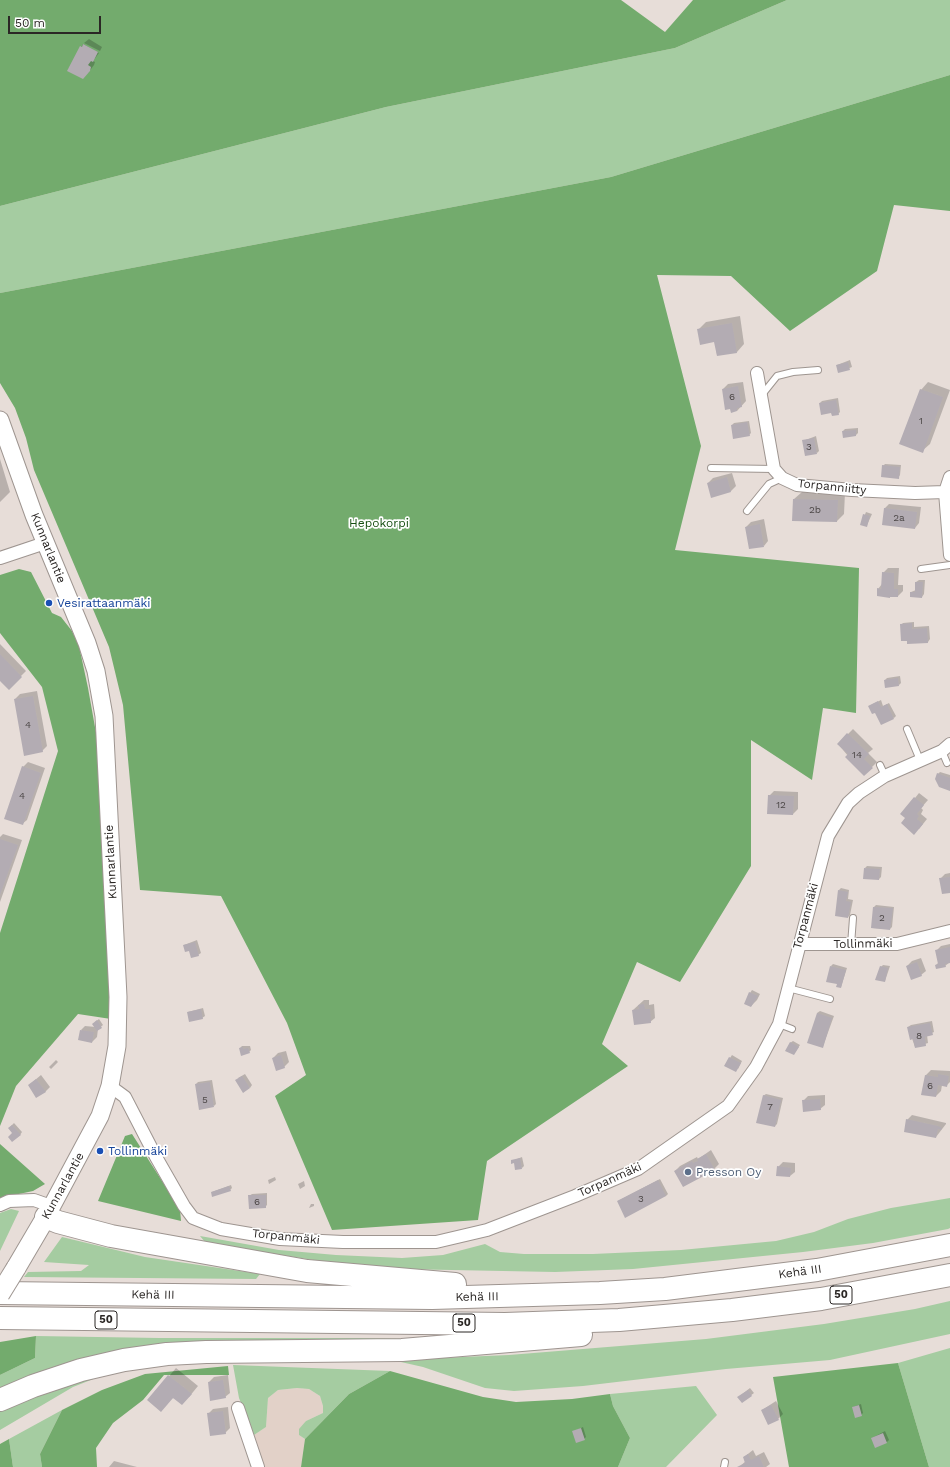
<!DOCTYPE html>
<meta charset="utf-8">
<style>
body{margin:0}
#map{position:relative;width:950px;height:1467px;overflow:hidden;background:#e7ddd8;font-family:"Work Sans",sans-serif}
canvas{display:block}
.scale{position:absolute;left:8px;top:16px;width:93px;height:18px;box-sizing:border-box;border:2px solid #2b2725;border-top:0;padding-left:5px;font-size:12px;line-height:14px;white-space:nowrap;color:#2b2725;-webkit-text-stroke:3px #fff;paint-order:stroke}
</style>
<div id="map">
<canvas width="950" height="1467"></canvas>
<div class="scale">50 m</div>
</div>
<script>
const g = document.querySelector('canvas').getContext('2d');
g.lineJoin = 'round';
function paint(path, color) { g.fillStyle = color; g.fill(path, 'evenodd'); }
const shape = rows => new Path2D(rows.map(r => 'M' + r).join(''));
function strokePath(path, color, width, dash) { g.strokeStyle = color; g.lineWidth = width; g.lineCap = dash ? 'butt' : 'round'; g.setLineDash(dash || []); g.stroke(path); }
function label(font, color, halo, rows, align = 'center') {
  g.font = font + ' "Work Sans",sans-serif'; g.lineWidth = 3.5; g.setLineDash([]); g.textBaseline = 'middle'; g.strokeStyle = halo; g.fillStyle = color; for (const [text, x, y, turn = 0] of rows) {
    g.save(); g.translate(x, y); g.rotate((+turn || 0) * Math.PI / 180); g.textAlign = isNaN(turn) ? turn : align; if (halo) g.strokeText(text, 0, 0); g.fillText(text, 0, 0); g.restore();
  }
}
paint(shape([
 [297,1388,309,1389,320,1396,323,1406,323,1413,306,1421,299,1435,305,1439,301,1467,265,1467,254,1435,266,1427,268,1398,278,1390]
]), '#e2d1c8');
paint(shape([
 [787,0,950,0,950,75,611,177,0,293,0,206,386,107,675,48],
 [950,1198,950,1228,948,1229,873,1243,803,1252,633,1269,555,1272,400,1269,332,1263,257,1251,205,1242,200,1236,279,1250,336,1255,402,1258,443,1255,485,1244,500,1252,524,1254,593,1254,681,1250,776,1241,814,1232,848,1219,891,1208],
 [11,1209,19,1211,0,1251,0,1213],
 [62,1237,145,1257,260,1274,256,1279,24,1277,28,1272,81,1271,89,1265,44,1262],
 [950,1301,950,1334,830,1360,726,1369,583,1386,514,1391,485,1388,423,1367,392,1360,509,1355,706,1339,824,1324,915,1309],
 [36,1336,159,1338,361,1338,469,1340,268,1343,0,1389,0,1375,35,1358],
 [950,1348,950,1467,929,1467,898,1363],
 [233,1365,390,1371,349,1394,305,1439,299,1435,299,1429,306,1421,323,1413,323,1406,320,1396,309,1389,297,1388,278,1390,268,1398,266,1427,254,1435,239,1398],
 [111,1372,73,1387,0,1430,0,1408],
 [696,1386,717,1415,666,1467,618,1467,630,1438,613,1406,610,1394],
 [62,1410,40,1454,42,1467,13,1467,9,1439]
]), '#a5cca1');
paint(shape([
 [0,0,621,0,665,32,693,0,787,0,675,48,386,107,0,206],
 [950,75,950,211,894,205,877,271,790,331,731,276,657,275,701,446,675,550,859,568,856,713,823,708,812,780,751,740,751,866,680,982,637,962,602,1044,628,1066,487,1161,478,1220,332,1230,275,1096,306,1075,287,1023,221,896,140,890,123,705,109,647,34,470,26,438,15,408,0,383,0,293,611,177],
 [19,569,31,572,52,613,61,617,72,631,79,646,88,688,98,744,111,1019,78,1014,16,1086,0,1126,0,933,58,751,42,687,0,633,0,575],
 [132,1134,180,1209,181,1221,98,1201,125,1136],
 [0,1144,45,1184,33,1191,0,1198],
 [36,1336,35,1358,0,1375,0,1342],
 [898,1363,929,1467,789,1467,773,1377],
 [228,1366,229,1375,164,1375,143,1400,113,1423,96,1448,97,1467,42,1467,40,1454,62,1410,102,1390,145,1374],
 [390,1371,483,1397,516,1402,572,1399,610,1394,613,1406,630,1438,618,1467,301,1467,305,1439,349,1394],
 [9,1439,13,1467,0,1467,0,1444]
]), '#73ab6d');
paint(shape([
 [89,39,102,47,100,51,84,43],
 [83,44,99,53,93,61,95,62,94,65,88,73,68,70],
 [740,316,744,344,737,352,717,355,715,341,698,330,706,322],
 [850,360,852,367,839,372,837,365],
 [743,382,746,401,737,411,723,389,728,384],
 [928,382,950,390,930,444,922,451,921,390],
 [838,398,840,412,838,414,820,403,822,401],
 [749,421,751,433,749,435,732,425,734,423],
 [858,428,858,433,856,435,843,431,845,429],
 [816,436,819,451,817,453,803,441],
 [0,459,10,492,0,502],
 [885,464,901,465,900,475,898,478,883,466],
 [732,473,736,486,731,491,712,497,708,483,713,478],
 [802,492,845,493,844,514,837,521,793,520,794,499],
 [889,504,921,507,919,523,915,528,884,509],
 [866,512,872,514,867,525,861,524],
 [764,519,768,541,764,546,746,527,751,522],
 [888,568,899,568,898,585,903,585,903,591,898,596,890,597,878,589,882,584,883,573],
 [919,580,925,580,924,594,922,597,911,592,916,590,916,582],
 [914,622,914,627,929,626,930,639,928,642,908,643,901,625,903,623],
 [0,644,26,671,9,688,0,679],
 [900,676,901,683,899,685,885,680,887,678],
 [37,691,47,746,42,751,15,699,20,694],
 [881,700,883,706,889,703,896,716,894,718,876,712,869,706],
 [853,729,873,749,868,753,877,762,864,775,838,744],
 [28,762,45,768,27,820,22,824,23,767],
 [940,772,950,775,950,790,938,774],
 [774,791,798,792,798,809,793,814,769,796],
 [919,793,928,800,921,808,923,810,921,814,927,819,919,829,906,818,915,798],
 [3,834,22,840,0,902,0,837],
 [867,866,882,867,881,877,879,879,865,868],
 [950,873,950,892,940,879,945,874],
 [841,888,849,890,848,899,853,900,850,915,848,917,839,890],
 [876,905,894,907,892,927,890,929,872,928,874,907],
 [197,940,201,953,198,955,184,945],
 [950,944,950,962,945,966,936,965,939,962,936,951,941,946],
 [921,958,926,971,921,975,907,966,912,961],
 [833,964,847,968,841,987,831,966],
 [883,965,890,966,885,981,881,967],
 [752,990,760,994,757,1000,751,1006,750,993],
 [644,1000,649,1000,649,1005,654,1004,655,1018,650,1022,633,1010],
 [203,1008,205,1016,202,1018,188,1012],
 [820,1011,834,1016,823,1046,817,1013],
 [99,1019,103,1025,98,1029,97,1037,92,1042,81,1030,85,1026,96,1027,95,1022],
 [932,1021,934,1032,927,1035,928,1043,915,1047,908,1027,911,1025],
 [793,1041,800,1045,794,1054,790,1043],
 [242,1046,250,1046,251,1050,249,1052,240,1048],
 [286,1051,289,1062,284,1067,273,1058,278,1053],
 [732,1055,742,1061,738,1069,730,1058],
 [56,1060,58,1062,51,1069,49,1067],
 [931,1070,950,1071,950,1082,946,1086,942,1085,941,1091,936,1096,923,1094,926,1075],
 [245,1074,252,1085,250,1088,238,1078],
 [41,1075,50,1087,45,1092,29,1085],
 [212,1080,216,1104,214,1106,196,1084,198,1082],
 [766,1094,783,1098,777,1124,775,1126,763,1096],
 [825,1095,825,1105,820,1109,803,1101,808,1096],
 [912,1115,946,1123,946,1124,936,1137,907,1120],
 [14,1123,22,1132,20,1135,13,1133,9,1128],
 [711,1150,719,1164,714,1169,675,1171,680,1166,697,1157,698,1159],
 [522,1157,524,1166,522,1168,512,1161],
 [783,1162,795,1163,795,1172,790,1176,778,1167],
 [275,1177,276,1180,269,1184,268,1180],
 [660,1179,668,1194,666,1196,618,1201],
 [304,1181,305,1186,300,1189,298,1184],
 [231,1185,232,1188,230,1190,212,1192],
 [267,1193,267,1205,265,1207,249,1196,252,1194],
 [311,1204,314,1204,314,1206,309,1208],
 [176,1368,198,1386,189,1397,149,1400],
 [228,1375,230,1393,225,1397,209,1382,214,1377],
 [750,1388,754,1393,742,1402,741,1395],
 [776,1401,783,1414,778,1419,762,1410],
 [861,1404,863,1413,861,1415,853,1407],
 [228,1407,230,1428,225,1433,208,1414,213,1409],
 [583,1427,586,1437,584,1439,573,1432],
 [885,1431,889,1440,887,1442,872,1438],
 [753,1450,756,1456,764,1452,770,1464,766,1467,739,1467,746,1461,744,1457],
 [114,1461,137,1467,109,1467]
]), '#0003');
paint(shape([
 [83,44,98,52,93,62,91,61,88,65,91,67,90,71,83,79,67,71,80,46,82,47],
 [732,323,737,353,717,356,714,342,700,345,697,329],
 [848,362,850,370,838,373,836,365],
 [738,386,742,407,737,408,737,411,731,413,730,409,725,410,722,389],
 [920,389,943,397,923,453,899,444],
 [836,400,839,415,832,416,831,413,821,415,819,403],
 [747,422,750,436,733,439,731,425],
 [856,430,856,436,843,438,842,431],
 [814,438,817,454,805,456,802,440],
 [882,465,900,467,899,479,881,477],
 [727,477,731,492,711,498,707,483],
 [793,499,838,500,837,522,792,521],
 [884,508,917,512,915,529,882,525],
 [863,514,870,516,867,527,860,525],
 [760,524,764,547,749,549,745,527],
 [882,572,894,573,894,589,898,589,898,597,890,597,890,598,877,596,877,588,881,589],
 [915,582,923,582,922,598,910,597,910,592,915,592],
 [912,623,912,629,927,628,928,643,907,644,907,641,901,641,900,624],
 [0,654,22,677,9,690,0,681],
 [898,678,899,686,885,688,884,680],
 [33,696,43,752,24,756,14,699],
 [878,701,881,707,887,704,894,719,881,725,875,713,872,714,868,706],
 [847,733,869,754,864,759,873,768,864,776,845,757,848,754,837,744],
 [22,766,41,773,23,825,4,819],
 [937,773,950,778,950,791,939,787,935,779],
 [768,795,794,796,793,815,767,814],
 [914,797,924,805,917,814,919,816,917,819,923,824,914,835,901,823,905,818,900,814],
 [0,839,18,845,0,895],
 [864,868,880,869,879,880,863,879],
 [950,877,950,893,942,894,939,878],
 [838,890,848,892,846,901,851,902,848,918,835,916],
 [873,907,893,908,890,930,871,928],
 [195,942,199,956,191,958,189,951,185,952,183,945],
 [950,947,950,963,945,964,946,967,936,969,935,965,938,964,935,950],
 [917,962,922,976,911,980,906,966],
 [830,966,846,970,841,988,836,987,837,984,826,982],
 [880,966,888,968,885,982,875,980],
 [749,992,758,996,751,1007,744,1004],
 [644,1004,645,1009,650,1009,651,1023,634,1025,632,1010,639,1009,638,1005],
 [201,1009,203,1019,189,1022,187,1012],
 [817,1013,832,1018,823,1048,807,1043],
 [97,1020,102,1028,97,1031,92,1024],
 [930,1023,933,1035,925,1037,926,1046,915,1048,913,1039,910,1040,907,1027],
 [80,1030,94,1032,92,1043,78,1040],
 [790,1042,799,1047,794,1055,785,1051],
 [243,1047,243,1049,248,1048,250,1053,241,1056,239,1048],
 [281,1055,285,1068,276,1071,272,1058],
 [729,1057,741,1063,736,1072,724,1066],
 [938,1074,949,1076,947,1087,938,1085,936,1097,921,1095,925,1075,938,1077],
 [242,1076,250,1088,243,1093,235,1080],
 [36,1079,46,1092,36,1098,28,1085],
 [210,1082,214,1107,199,1110,195,1084],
 [763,1095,781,1100,775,1127,756,1123],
 [820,1099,821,1110,803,1112,802,1100],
 [906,1119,938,1126,942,1128,941,1130,938,1129,936,1138,904,1132],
 [12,1125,21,1135,12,1142,8,1137,12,1133,8,1128],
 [706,1154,715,1170,683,1187,674,1171,692,1161,693,1163,698,1161,697,1159],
 [520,1158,522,1169,515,1170,514,1163,511,1164,511,1160],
 [777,1166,791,1168,790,1177,776,1176],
 [658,1180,666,1196,625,1218,617,1201],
 [229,1186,231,1191,212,1197,211,1192],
 [248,1195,266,1195,266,1208,249,1209],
 [168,1375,192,1394,182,1405,173,1398,161,1412,147,1400],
 [223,1380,226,1398,210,1401,208,1382],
 [748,1390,752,1396,742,1403,737,1397],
 [771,1405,779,1420,768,1425,761,1410],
 [859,1405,862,1416,855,1418,852,1407],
 [223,1411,226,1434,210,1436,207,1413],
 [581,1428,585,1440,576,1443,572,1431],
 [883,1433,887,1443,875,1448,871,1438],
 [748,1454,751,1460,759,1456,764,1467,737,1467,745,1463,743,1457]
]), '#b3acb3');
const lane = shape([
 [761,396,777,376,793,372,818,370],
 [711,468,774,469],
 [747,511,769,484,782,478],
 [921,569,950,565],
 [907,729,920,760],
 [942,751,947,763],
 [880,765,885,776],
 [851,945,853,918],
 [788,988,830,999],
 [779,1024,792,1029],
 [724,1467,725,1462]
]);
const street = shape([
 [757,373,774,469,782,478,797,485,852,490,915,493,945,492],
 [950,477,945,492,950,555],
 [0,558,45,543],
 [799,944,897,944,950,931],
 [110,1086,125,1097,156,1157,184,1206,193,1218,221,1229,280,1239,343,1242,436,1242,487,1230,575,1196,638,1169,728,1106,756,1067,779,1024,828,836,848,803,859,793,885,776,942,751,950,744],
 [0,1205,9,1201,34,1200,51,1206],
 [238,1408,258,1467]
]);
const secondary = shape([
 [0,420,34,515,87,643,96,671,104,716,118,997,117,1046,110,1086,100,1116,46,1217]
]);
const primary = shape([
 [16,1268,46,1217]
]);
const highway = shape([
 [46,1217,58,1222,111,1236,307,1271,455,1284],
 [0,1293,432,1298,600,1293,665,1289,817,1270,950,1245],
 [0,1318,505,1324,619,1320,732,1310,821,1299,950,1275],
 [0,1400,33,1386,81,1370,124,1360,167,1354,206,1352,402,1350,581,1335]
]);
strokePath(lane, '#9e9590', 8);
strokePath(street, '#9e9590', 14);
strokePath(secondary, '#9e9590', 19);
strokePath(primary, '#9e9590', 21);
strokePath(highway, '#9e9590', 24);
strokePath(lane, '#fff', 6);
strokePath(street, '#fff', 12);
strokePath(secondary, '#fff', 17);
strokePath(primary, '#fff', 19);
strokePath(highway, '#fff', 22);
const primaryBridge = shape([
 [0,1294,16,1268]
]);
strokePath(primaryBridge, '#9e9590', 21, []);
strokePath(primaryBridge, '#fff', 19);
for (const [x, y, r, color] of [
 [49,603,4,"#1a4fb4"],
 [100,1151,4,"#1a4fb4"],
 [688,1172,4,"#5c6f8a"]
]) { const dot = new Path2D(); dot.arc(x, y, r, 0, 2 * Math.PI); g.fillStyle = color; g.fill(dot); strokePath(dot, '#fff', 1.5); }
label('10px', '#4d4848', null, [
 ["6",732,397],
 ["1",921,421],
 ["3",809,447],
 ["2b",815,510],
 ["2a",899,518],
 ["4",28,725],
 ["14",857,755],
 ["4",22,796],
 ["12",781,805],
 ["2",882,918],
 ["8",919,1036],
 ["6",930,1086],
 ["5",205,1100],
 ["7",770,1107],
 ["3",641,1199],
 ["6",257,1202]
]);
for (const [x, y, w] of [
 [841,1295,22],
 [106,1320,22],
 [464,1323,22]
]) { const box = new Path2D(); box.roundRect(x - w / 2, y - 9, w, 18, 3); g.fillStyle = '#fff'; g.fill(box); strokePath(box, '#2b2725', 1); }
label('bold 11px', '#2b2725', null, [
 ["50",841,1295],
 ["50",106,1320],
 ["50",464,1323]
]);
label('12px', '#2b2725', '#fff', [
 ["Torpanniitty",832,487,6],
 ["Kunnarlantie",48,548,68],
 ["Kunnarlantie",111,862,-93],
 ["Torpanmäki",806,916,-75],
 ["Tollinmäki",863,944,-1],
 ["Torpanmäki",610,1180,-24],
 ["Kunnarlantie",63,1186,-61],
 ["Torpanmäki",286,1237,6],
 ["Kehä III",800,1272,-8],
 ["Kehä III",153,1295,1],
 ["Kehä III",477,1297,-1]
]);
label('12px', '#154e10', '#fff', [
 ["Hepokorpi",379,523]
]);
label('12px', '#164399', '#fff', [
 ["Vesirattaanmäki",57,603],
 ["Tollinmäki",108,1151]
], 'left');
label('12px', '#4e5e75', '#fff', [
 ["Presson Oy",696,1172]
], 'left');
</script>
